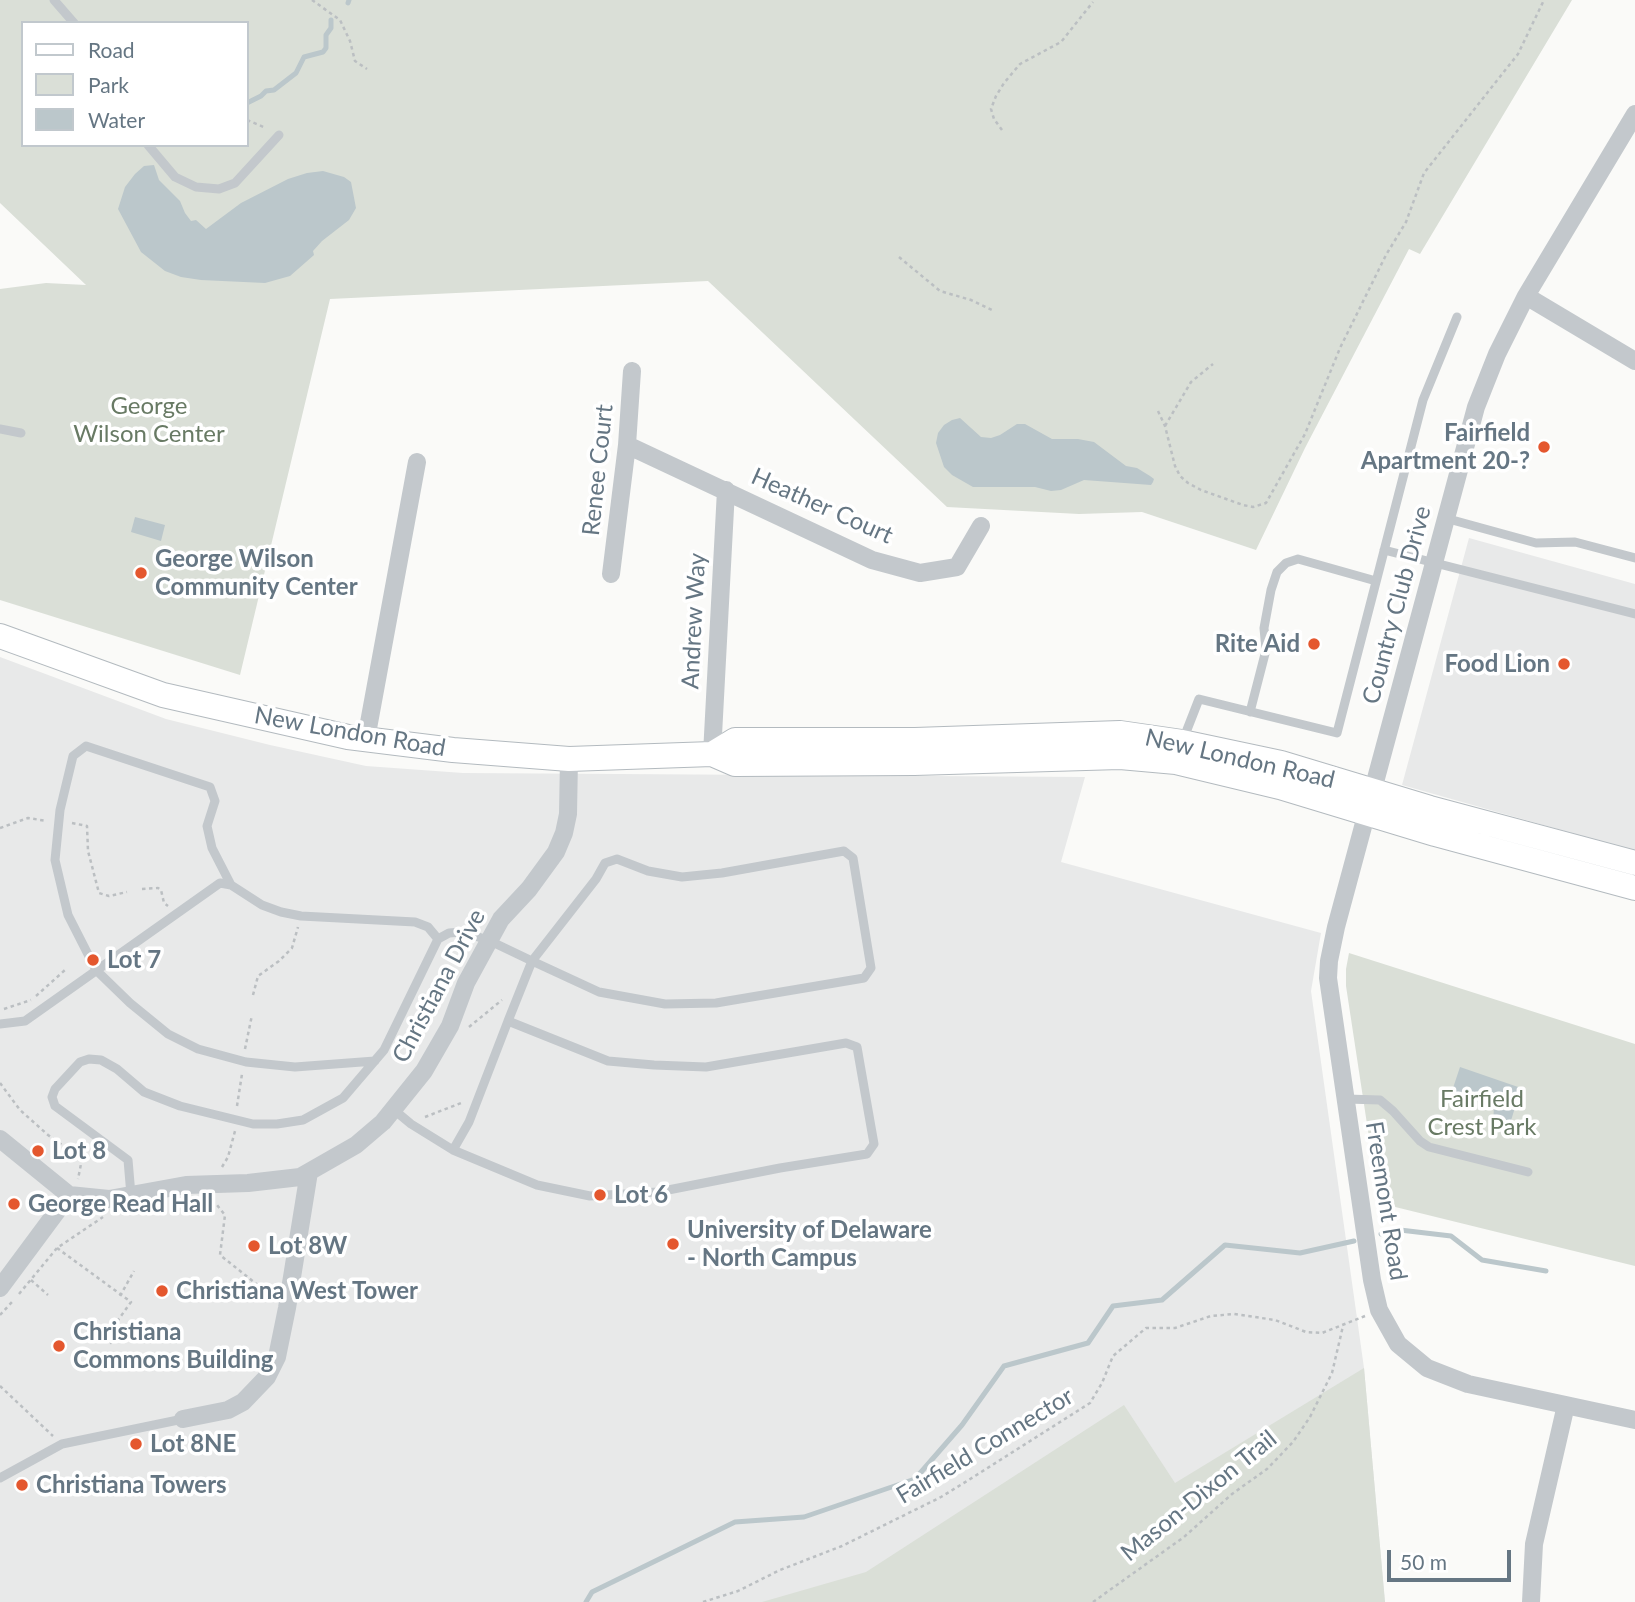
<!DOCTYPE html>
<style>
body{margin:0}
#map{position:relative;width:1635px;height:1602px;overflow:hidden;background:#fafaf8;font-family:Lato,sans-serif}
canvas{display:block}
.legend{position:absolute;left:21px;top:21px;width:228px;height:126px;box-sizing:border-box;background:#fff;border:2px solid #c1c8cd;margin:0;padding:9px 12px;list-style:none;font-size:21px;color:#657683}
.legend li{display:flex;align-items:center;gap:14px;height:35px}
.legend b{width:35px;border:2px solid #c1c8cd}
.scale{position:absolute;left:1387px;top:1550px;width:124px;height:32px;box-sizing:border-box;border:4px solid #657683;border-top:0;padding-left:9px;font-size:21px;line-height:24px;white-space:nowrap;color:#657683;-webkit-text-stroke:5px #fff;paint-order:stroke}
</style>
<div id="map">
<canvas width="1635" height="1602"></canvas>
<ul class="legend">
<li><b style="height:9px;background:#fff"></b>Road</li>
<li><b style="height:19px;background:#dadfd7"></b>Park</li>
<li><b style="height:19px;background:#bbc7cb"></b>Water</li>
</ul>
<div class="scale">50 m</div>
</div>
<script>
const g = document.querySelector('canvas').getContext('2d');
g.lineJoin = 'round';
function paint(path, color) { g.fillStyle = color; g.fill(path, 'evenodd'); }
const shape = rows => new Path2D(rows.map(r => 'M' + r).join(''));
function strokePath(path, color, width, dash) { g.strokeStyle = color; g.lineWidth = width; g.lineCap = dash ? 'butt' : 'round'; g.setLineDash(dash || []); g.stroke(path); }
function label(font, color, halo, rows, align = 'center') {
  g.font = font + ' Lato,sans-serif'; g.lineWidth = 7; g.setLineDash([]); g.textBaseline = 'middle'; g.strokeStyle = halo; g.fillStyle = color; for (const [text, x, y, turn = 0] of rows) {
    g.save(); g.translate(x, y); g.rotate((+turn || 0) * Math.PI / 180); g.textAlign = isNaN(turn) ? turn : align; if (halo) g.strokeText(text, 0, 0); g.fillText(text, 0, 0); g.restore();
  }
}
paint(shape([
 [1469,538,1635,584,1635,851,1402,785],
 [0,657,166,719,270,745,366,766,463,773,1085,777,1061,862,1321,933,1311,991,1364,1368,1385,1602,0,1602]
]), '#e8e9e9');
paint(shape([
 [0,0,1572,0,1420,254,1409,249,1305,448,1256,550,1142,512,1079,514,947,507,708,281,330,299,240,675,0,600,0,289,46,283,86,285,0,203],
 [23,23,247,23,247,145,23,145],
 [1349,953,1635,1044,1635,1266,1379,1203,1346,986,1346,969],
 [1364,1368,1385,1602,762,1602,866,1572,1124,1405,1175,1483]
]), '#dadfd7');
paint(shape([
 [154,165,159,180,180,201,185,213,191,221,196,220,206,229,241,203,288,179,307,173,323,171,344,177,351,182,356,208,349,220,322,241,313,251,314,255,290,276,265,283,201,280,181,277,165,271,141,252,118,209,125,187,135,174,144,166],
 [960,418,981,437,991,438,1000,435,1017,424,1025,424,1052,439,1078,439,1094,442,1126,466,1137,468,1150,476,1154,479,1153,482,1151,485,1084,480,1061,490,1051,491,1035,487,973,487,952,475,944,467,936,443,938,433,944,425,952,420],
 [135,517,165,525,161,541,131,532],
 [1460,1067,1521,1088,1509,1127,1493,1125,1494,1106,1451,1094]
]), '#bbc7cb');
strokePath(shape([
 [348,3,349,0],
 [247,103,261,96,266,91,274,90,296,73,304,57,323,52,326,48,326,35,331,28,331,20],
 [1381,1234,1400,1230,1451,1236,1482,1260,1546,1271],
 [586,1602,592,1592,735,1522,804,1517,915,1479,962,1425,1004,1366,1088,1343,1113,1306,1162,1300,1225,1245,1300,1253,1354,1241]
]), '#bbc7cb', 5);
const secondary = shape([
 [0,636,163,695,348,737,453,750,569,759,712,754,735,764,914,763,1120,757,1176,762,1280,787,1435,834,1635,888],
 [712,754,735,740,915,740,1120,733,1182,742,1281,763,1430,808,1635,863]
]);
strokePath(secondary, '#b3babf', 26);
strokePath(shape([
 [312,0,340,20,350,41,355,61,367,69],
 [247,120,266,128],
 [1002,130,994,119,991,109,996,96,1004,83,1020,64,1061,42,1093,2],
 [899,257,940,291,971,300,994,311],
 [1158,411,1165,426,1175,466,1180,476,1188,483,1201,490,1243,505,1253,507,1266,503,1305,434,1340,348,1386,255,1406,222,1424,173,1518,54,1544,0],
 [1165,426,1191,382,1213,364],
 [72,823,87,826,88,851,99,893,109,896,127,892],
 [0,828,28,818,47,821],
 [142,889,158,888,161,890,164,903,168,906],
 [253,995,258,976,279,961,292,948,298,927],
 [36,996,65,970],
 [4,1009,31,1000],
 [469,1027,502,1000],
 [245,1049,252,1015],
 [0,1083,20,1110,48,1135,82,1159,78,1179],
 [237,1106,242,1074],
 [425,1117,461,1103],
 [222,1167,228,1157,235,1131],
 [211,1202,217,1205,225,1215,220,1255,264,1290],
 [57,1248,131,1302,106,1337,113,1345],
 [31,1280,48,1295],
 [19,1294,57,1248,103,1217],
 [120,1296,134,1271],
 [0,1315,12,1302],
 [0,1386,53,1436],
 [703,1602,738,1591,780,1570,842,1546,941,1497,967,1481,1090,1403,1102,1383,1113,1356,1146,1328,1175,1328,1211,1316,1234,1314,1275,1320,1306,1332,1322,1333,1365,1316],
 [1093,1602,1184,1537,1232,1494,1267,1469,1293,1442,1310,1417,1332,1373,1343,1326]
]), '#bbbfc2', 2.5, [3.5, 3.5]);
strokePath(shape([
 [54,0,74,23],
 [148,145,175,177,196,187,219,189,235,183,279,135],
 [0,429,21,433],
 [1445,518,1536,543,1575,542,1635,558],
 [1384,550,1635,614],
 [1250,712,1266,650,1264,628,1271,590,1277,572,1286,563,1298,559,1376,581],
 [1183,740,1199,699,1337,733,1423,400,1457,317],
 [844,851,853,858,871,968,864,978,716,1003,665,1004,599,992,532,961,596,879,605,863,617,859,648,871,682,877,722,873,844,851],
 [231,885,212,848,207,826,215,801,210,787,86,746,73,756,60,810,55,860,68,915,96,970,130,1003,168,1034,198,1049,246,1062,295,1067,375,1061],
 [0,1024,25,1021,220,883,231,885,262,905,281,912,301,916,415,922,428,927,438,939],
 [1346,1099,1380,1100,1393,1111,1420,1141,1429,1147,1528,1172],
 [393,1109,411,1124,453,1150,537,1185,590,1196,658,1192,780,1168,867,1154,874,1144,857,1047,846,1043,706,1067,654,1065,608,1061,508,1021,469,1122,453,1150],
 [131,1195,128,1160,55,1106,52,1097,55,1089,80,1062,89,1059,101,1060,117,1069,144,1092,180,1106,253,1124,277,1124,303,1120,343,1098,384,1050,438,939,449,933,462,932,488,940,532,961,508,1021],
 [0,1478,62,1444,183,1419]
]), '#c3c8cc', 9);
strokePath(shape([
 [1635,114,1526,296,1497,354,1476,407,1336,927,1329,961,1328,978,1372,1280,1379,1310,1398,1344,1427,1368,1468,1384,1635,1420],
 [1526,296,1635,361],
 [627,445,872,560,920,573,957,567,981,526],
 [611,574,627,445,632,371],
 [366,739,417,462],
 [712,754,726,490],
 [0,1139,69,1195],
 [0,1288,69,1195,109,1199,186,1185,248,1183,300,1177,356,1145,383,1122,424,1071,450,1026,466,983,501,919,529,889,556,852,564,833,568,814,569,759],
 [183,1419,228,1410,243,1402,267,1377,277,1357,287,1308,309,1172],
 [1531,1602,1534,1544,1566,1405]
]), '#c3c8cc', 18);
strokePath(secondary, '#fff', 24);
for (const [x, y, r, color] of [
 [1544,447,7,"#e4572e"],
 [141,573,7,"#e4572e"],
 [1314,644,7,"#e4572e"],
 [1564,664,7,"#e4572e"],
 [93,960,7,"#e4572e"],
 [38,1151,7,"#e4572e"],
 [600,1195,7,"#e4572e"],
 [14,1204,7,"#e4572e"],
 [673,1244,7,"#e4572e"],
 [254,1246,7,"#e4572e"],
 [162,1291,7,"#e4572e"],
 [59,1346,7,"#e4572e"],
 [136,1444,7,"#e4572e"],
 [22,1485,7,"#e4572e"]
]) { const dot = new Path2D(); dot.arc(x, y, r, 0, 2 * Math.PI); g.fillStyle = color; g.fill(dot); strokePath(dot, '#fff', 2.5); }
label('24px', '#687a64', '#fff', [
 ["George",149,406],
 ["Wilson Center",149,434],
 ["Fairfield",1482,1099],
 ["Crest Park",1482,1127]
]);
label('bold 24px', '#657683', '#fff', [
 ["Fairfield",1530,433,"right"],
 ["Apartment 20-?",1530,461,"right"],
 ["George Wilson",155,559],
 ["Community Center",155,587],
 ["Rite Aid",1300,644,"right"],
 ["Food Lion",1550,664,"right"],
 ["Lot 7",107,960],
 ["Lot 8",52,1151],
 ["Lot 6",614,1195],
 ["George Read Hall",28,1204],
 ["University of Delaware",687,1230],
 ["- North Campus",687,1258],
 ["Lot 8W",268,1246],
 ["Christiana West Tower",176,1291],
 ["Christiana",73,1332],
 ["Commons Building",73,1360],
 ["Lot 8NE",150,1444],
 ["Christiana Towers",36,1485]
], 'left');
label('24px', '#657683', '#fff', [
 ["Renee Court",598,470,-84],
 ["Heather Court",822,506,24],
 ["Country Club Drive",1397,605,-75],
 ["Andrew Way",694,621,-87],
 ["New London Road",350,732,10],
 ["New London Road",1240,759,13],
 ["Christiana Drive",439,986,-62],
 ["Freemont Road",1386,1201,81],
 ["Fairfield Connector",985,1446,-31],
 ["Mason-Dixon Trail",1199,1496,-39]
]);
</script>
